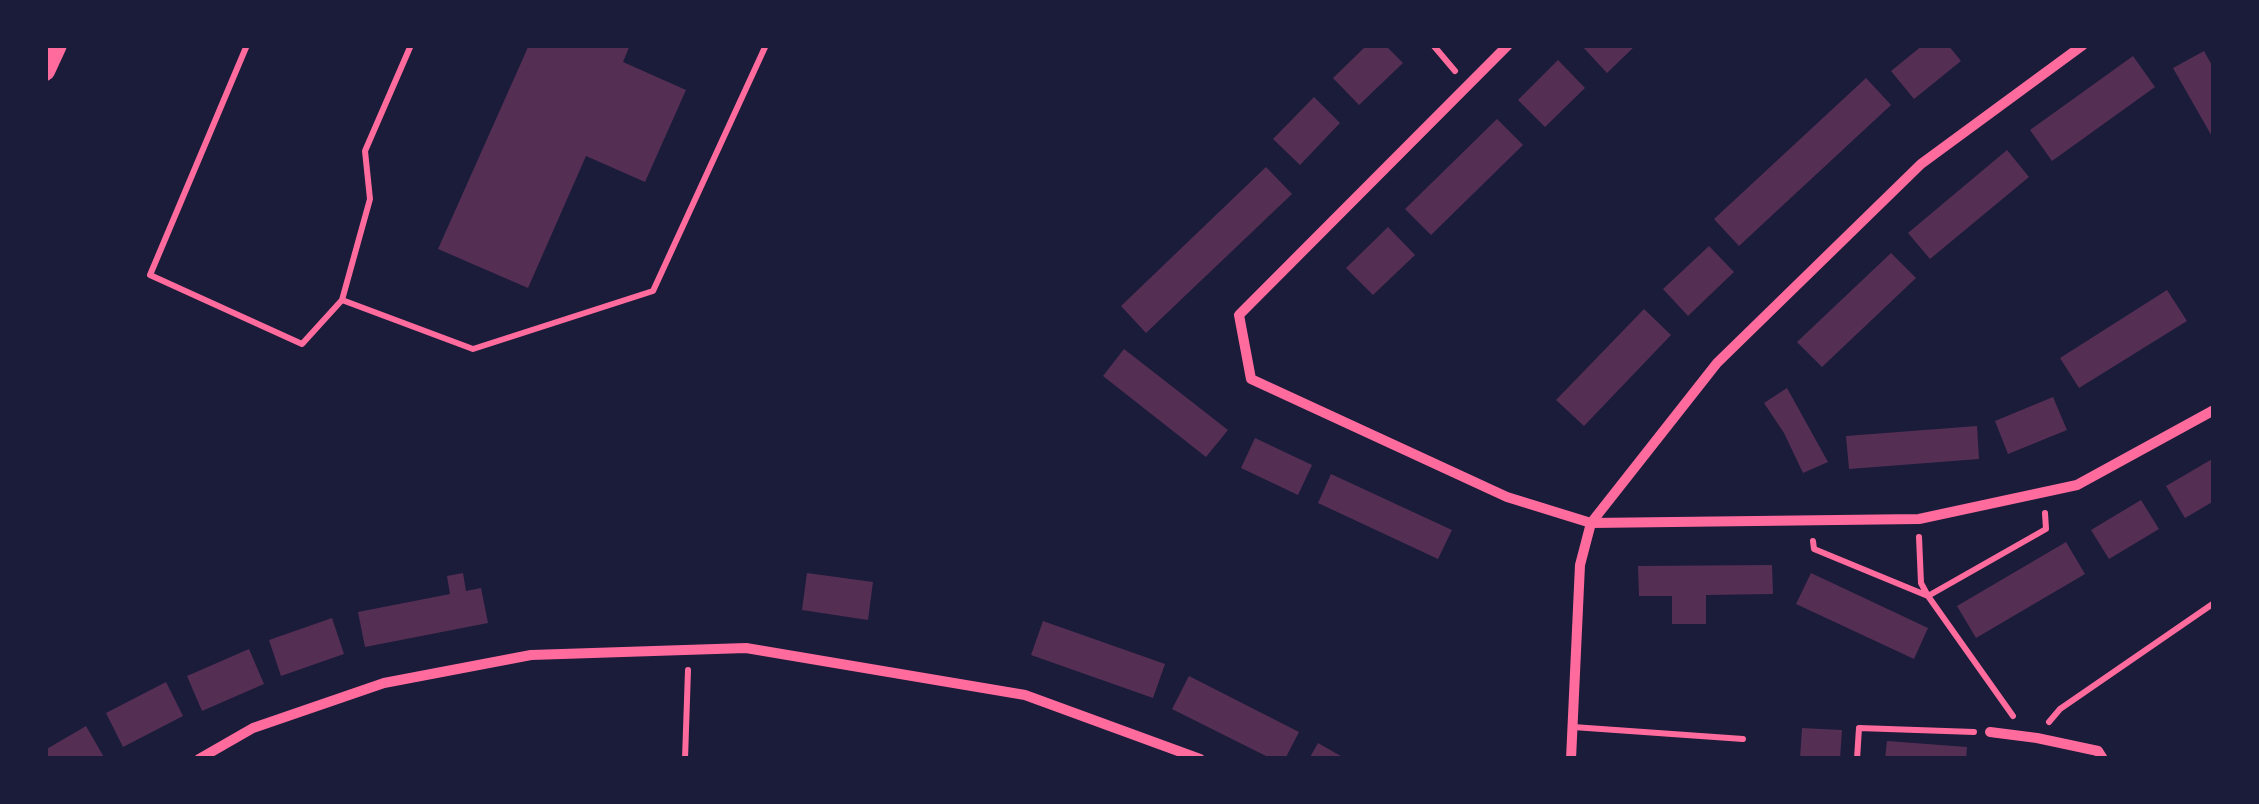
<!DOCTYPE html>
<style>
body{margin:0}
#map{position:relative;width:2259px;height:804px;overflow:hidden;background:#1b1b3a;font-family:"Exo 2",sans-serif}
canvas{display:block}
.frame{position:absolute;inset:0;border:48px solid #1b1b3a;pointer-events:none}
</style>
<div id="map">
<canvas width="2259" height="804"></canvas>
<div class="frame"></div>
</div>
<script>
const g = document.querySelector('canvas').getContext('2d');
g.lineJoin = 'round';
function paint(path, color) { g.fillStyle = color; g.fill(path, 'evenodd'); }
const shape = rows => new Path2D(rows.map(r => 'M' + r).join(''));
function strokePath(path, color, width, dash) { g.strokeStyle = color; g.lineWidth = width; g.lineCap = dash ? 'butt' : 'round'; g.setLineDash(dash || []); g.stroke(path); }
paint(shape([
 [529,45,630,45,623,62,686,90,645,182,586,156,528,288,438,249],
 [1367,45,1385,45,1403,63,1359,105,1333,78],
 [1581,45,1636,45,1607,73],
 [1923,45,1948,45,1961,61,1914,99,1891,71],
 [2204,51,2214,69,2214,140,2173,68],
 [2133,56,2155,87,2052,161,2030,130],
 [1558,60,1585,88,1545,127,1518,100],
 [1866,78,1891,105,1739,246,1714,219],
 [1314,97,1340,123,1300,165,1273,139],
 [1497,119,1523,145,1431,235,1405,209],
 [2007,150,2029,177,1930,259,1908,233],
 [1266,167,1292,194,1146,333,1121,306],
 [1388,227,1415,255,1373,295,1346,268],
 [1709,246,1734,272,1688,316,1663,289],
 [1891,253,1916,278,1822,367,1797,342],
 [2167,290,2187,321,2079,388,2060,358],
 [1644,309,1671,335,1584,426,1556,400],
 [1124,349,1228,430,1206,457,1103,376],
 [1787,388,1828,462,1803,473,1784,433,1764,403],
 [2053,397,2067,430,2008,454,1995,421],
 [1977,426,1979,459,1849,469,1846,436],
 [1255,438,1312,465,1298,495,1241,468],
 [2214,458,2214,501,2185,518,2166,486],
 [1331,474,1452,530,1438,559,1318,503],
 [2141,500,2159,529,2109,559,2091,530],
 [2066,542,2085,574,1976,638,1957,606],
 [1772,565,1773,594,1706,595,1706,624,1672,624,1672,596,1639,596,1638,566],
 [463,573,466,591,481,588,488,623,365,647,358,612,450,594,447,576],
 [807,573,873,582,868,620,802,610],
 [1811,573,1928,628,1914,659,1796,604],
 [332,618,344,654,281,676,269,640],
 [1043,621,1165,664,1153,698,1031,655],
 [249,649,264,684,202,711,187,676],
 [1189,676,1299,732,1285,759,1272,759,1172,709],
 [166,682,183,716,123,747,106,713],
 [86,726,105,759,45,759,45,750],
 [1802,728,1842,730,1840,759,1800,759],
 [1887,741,1967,747,1966,759,1885,759],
 [1318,743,1346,759,1309,759]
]), '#542f53');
strokePath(shape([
 [1433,45,1455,71],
 [1919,537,1921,583,1928,596,2013,716],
 [1813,541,1814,549,1928,596,2046,529,2045,513],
 [2049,722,2060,709,2214,603],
 [685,759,688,670],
 [1857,759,1859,728,1974,732]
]), '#ff6b9d', 6);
strokePath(shape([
 [247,45,150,275,302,344,342,300,473,349,653,291,766,45],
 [342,300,370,199,365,151,411,45],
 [1573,727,1743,739]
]), '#ff6b9d', 6);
strokePath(shape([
 [1508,45,1239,315,1251,379,1507,497,1591,523,1919,519,2077,485,2214,410],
 [1990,732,2037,738,2098,751,2103,759],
 [199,759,253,728,384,683,531,655,746,648,1025,695,1200,759],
 [1571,759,1580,565,1591,523,1717,363,1921,164,2083,45]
]), '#ff6b9d', 10);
strokePath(shape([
 [45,71,57,45]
]), '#ff6b9d', 20);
</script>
